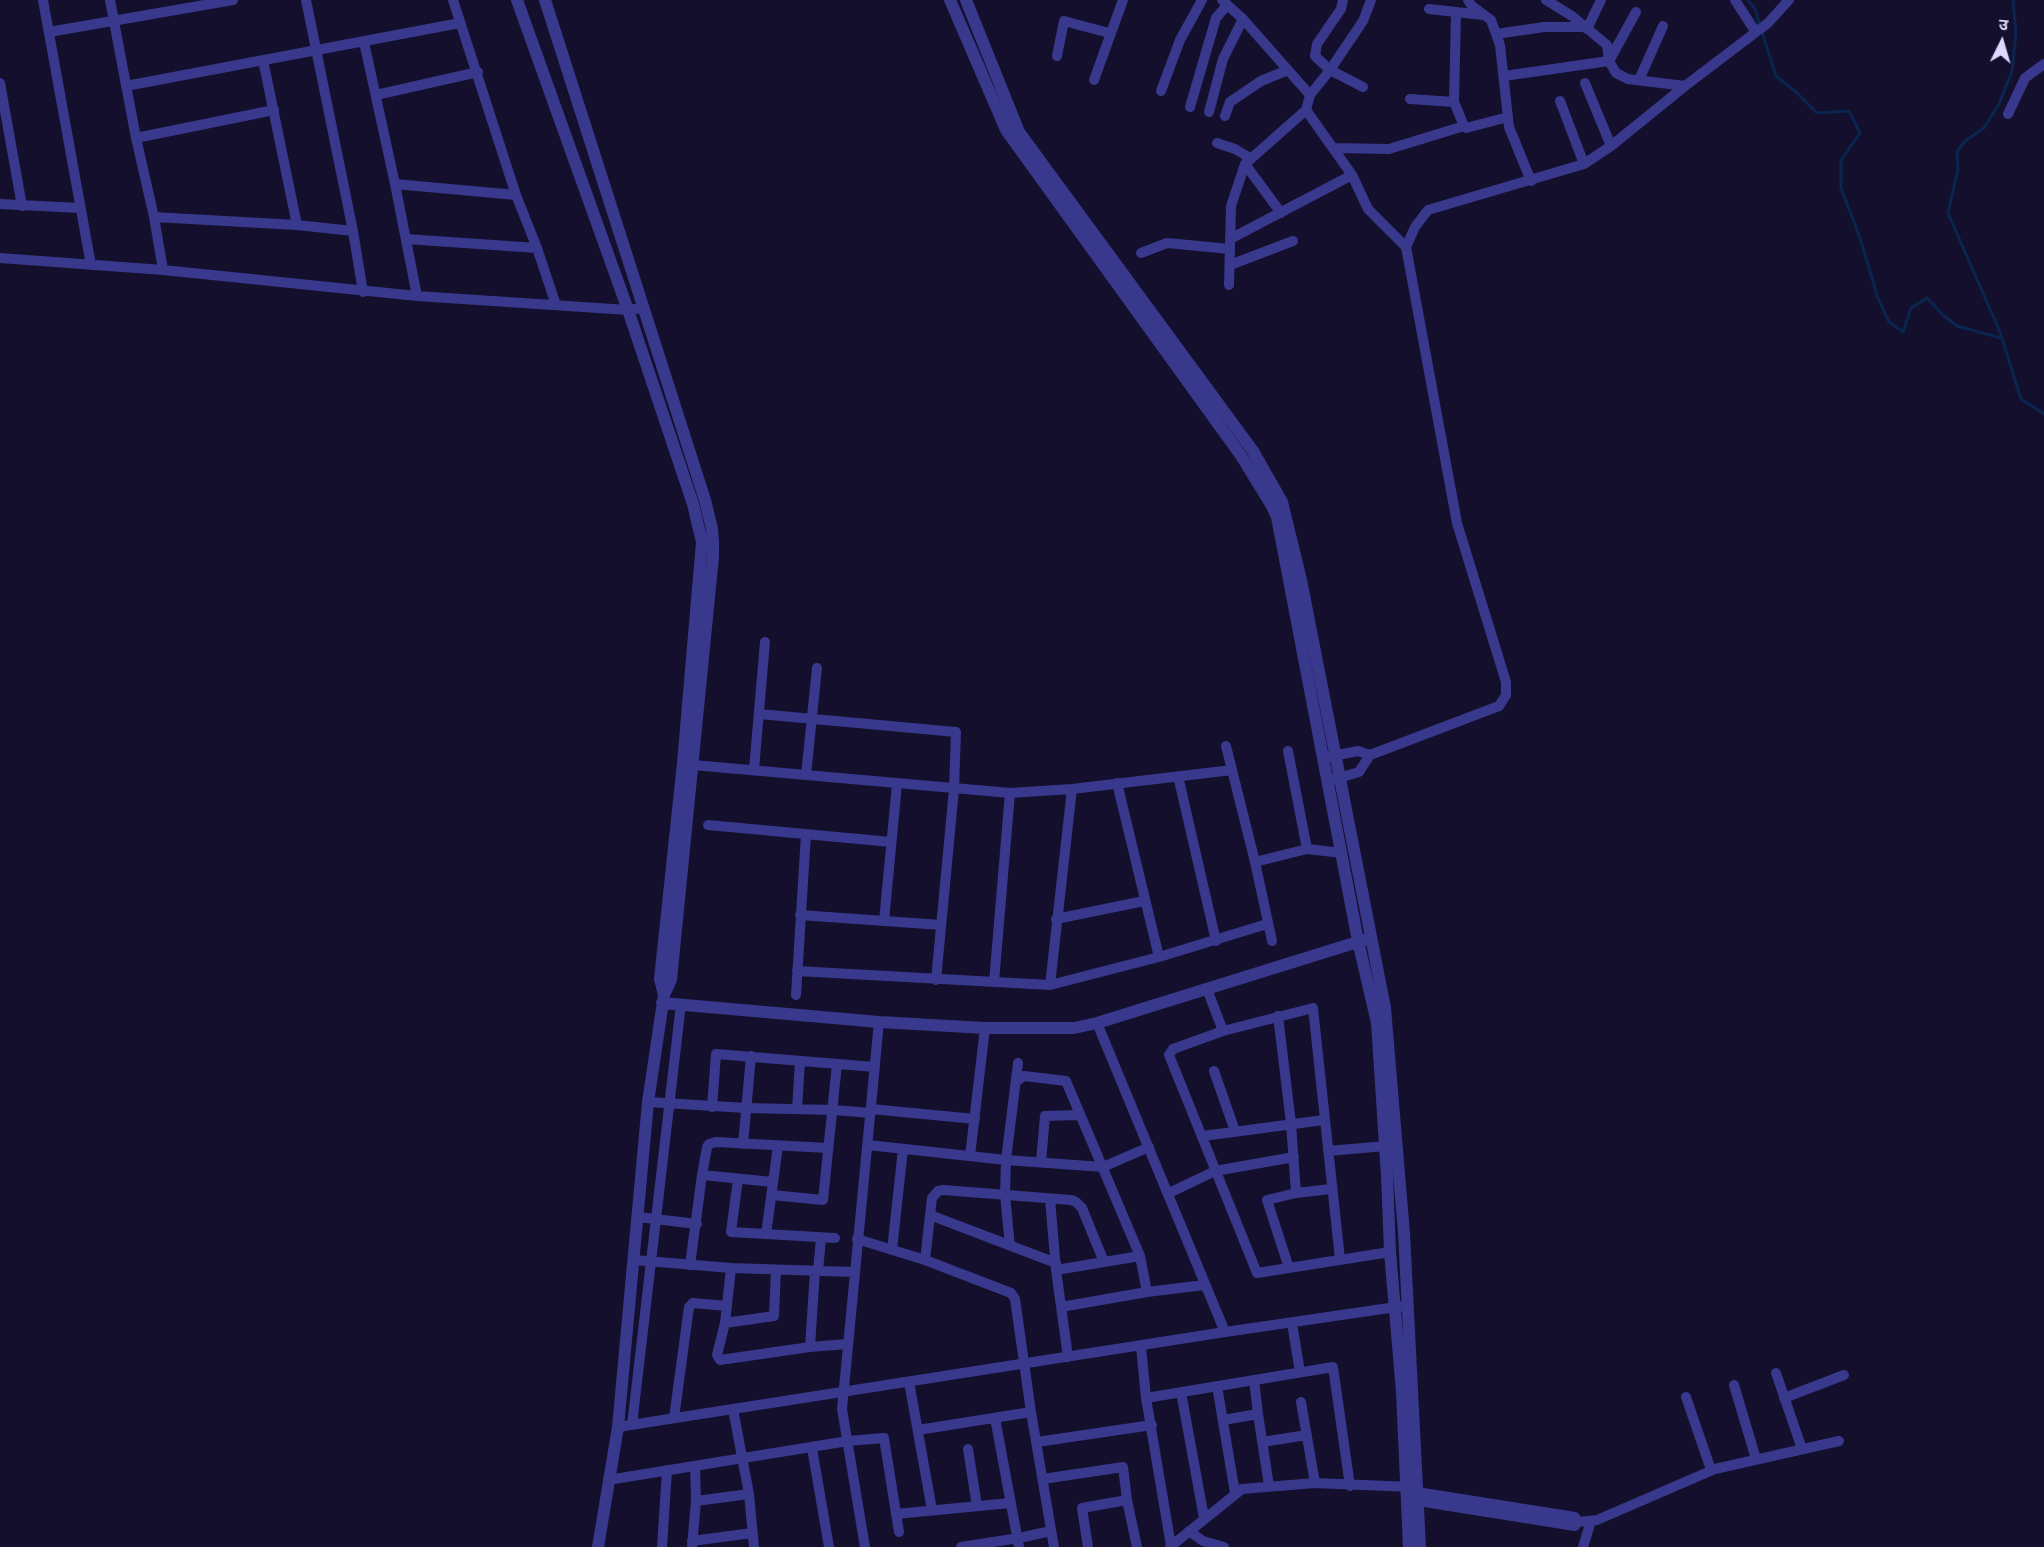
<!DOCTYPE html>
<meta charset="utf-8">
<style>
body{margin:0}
#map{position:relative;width:2044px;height:1547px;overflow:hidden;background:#130f2c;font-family:"Titillium Web","Noto Sans Devanagari",sans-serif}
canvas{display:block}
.north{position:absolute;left:1972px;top:12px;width:60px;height:60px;-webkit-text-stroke:4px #130f2c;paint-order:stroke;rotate:5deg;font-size:16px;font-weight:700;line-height:24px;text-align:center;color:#dddaff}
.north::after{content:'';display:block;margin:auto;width:21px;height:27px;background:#dddaff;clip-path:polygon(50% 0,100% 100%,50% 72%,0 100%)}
</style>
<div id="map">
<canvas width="2044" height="1547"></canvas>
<div class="north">उ</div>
</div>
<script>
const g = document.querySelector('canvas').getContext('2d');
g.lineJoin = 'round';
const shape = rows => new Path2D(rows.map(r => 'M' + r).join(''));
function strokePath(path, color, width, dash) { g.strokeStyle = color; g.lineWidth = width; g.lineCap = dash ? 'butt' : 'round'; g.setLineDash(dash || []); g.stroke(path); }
strokePath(shape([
 [1748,0,1755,9,1760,26],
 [2013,0,2016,33,2012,71,1999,104,1984,128,1965,141,1957,152,1958,169,1948,213,2000,332,2021,399,2044,414],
 [1762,32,1776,76,1796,92,1817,113,1849,111,1860,133,1841,160,1841,188,1860,238,1878,298,1889,322,1903,332,1911,308,1927,298,1944,316,1957,326,2001,338]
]), '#0a2650', 3);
strokePath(shape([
 [43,0,91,265],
 [110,0,136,138,154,217,163,270],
 [306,0,353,231,363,292],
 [453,0,516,195,537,248,556,305],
 [1222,0,1243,19,1310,95],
 [1343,0,1341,9,1317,44,1315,56,1330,70,1363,87],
 [1468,0,1472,6,1491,20,1496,34,1500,45,1509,127,1531,181],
 [1546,0,1572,16,1607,45,1609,61,1616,73,1628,79,1685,86],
 [1735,0,1755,31],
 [1429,9,1483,15],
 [1456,13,1454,102,1464,126,1466,128,1508,117],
 [1587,29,1601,0],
 [49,32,233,0],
 [1496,34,1544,27,1585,27],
 [364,42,395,184,417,296],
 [1057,56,1064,21,1109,33],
 [263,60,297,225],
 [1504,76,1609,61,1636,12],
 [1094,80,1123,0],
 [1639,80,1663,26],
 [0,83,22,206],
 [1585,83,1611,146],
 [126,86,460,23],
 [1161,91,1180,40,1202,0],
 [376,95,478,72],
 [1410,99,1454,102],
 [1560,101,1584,164],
 [1190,107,1216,18,1227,5],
 [1306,110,1352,175,1368,209,1406,247,1457,523,1506,682,1506,695,1499,706,1370,755,1359,772,1332,780],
 [1209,112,1223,59,1243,19],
 [2008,114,2025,78,2044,64],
 [1225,116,1230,102,1261,81,1288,70],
 [136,138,274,110],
 [1217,143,1235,149,1250,158],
 [1333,148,1389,149,1464,126],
 [1245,164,1281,213],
 [395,184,516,195],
 [0,204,81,208],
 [154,217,297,225,353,231],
 [406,239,537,248],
 [1230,239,1352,175],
 [1406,247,1415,227,1428,210,1584,164,1611,146,1685,86,1768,23,1789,0],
 [1141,253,1167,243,1230,249],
 [0,258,163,270,417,296,628,310,643,308],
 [1230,265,1293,241],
 [1229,285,1231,206,1245,164,1306,110,1310,95,1330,70,1363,21,1371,0],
 [759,714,956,732,954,789,936,980],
 [1226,746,1255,862,1272,941],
 [1288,751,1307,849],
 [1323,758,1358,751,1370,755],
 [693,765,1010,793,1072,789,1232,770],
 [754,769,765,642],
 [806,775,817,668],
 [1178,776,1216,941],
 [1117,783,1159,957],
 [708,825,891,842],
 [1255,862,1307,849,1342,853],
 [800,915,941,925],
 [1056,919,1144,901],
 [884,921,897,784],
 [797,971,1050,985,1159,957,1267,924],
 [994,982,1010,793],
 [1050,985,1072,789],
 [1207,989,1223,1031],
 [796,995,806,834],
 [1278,1016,1291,1123,1296,1193],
 [1097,1023,1225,1332],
 [1214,1071,1235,1131],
 [1017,1081,1024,1076,1066,1081,1140,1256,1147,1292],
 [648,1102,746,1108,834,1110,871,1113],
 [712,1107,716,1054,875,1067],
 [797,1109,800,1061],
 [871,1109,975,1119],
 [1203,1136,1324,1120],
 [743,1144,751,1056],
 [868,1145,1006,1160,1103,1167,1149,1147],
 [1328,1151,1386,1146],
 [970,1156,985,1028],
 [1041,1162,1045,1116,1079,1115],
 [702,1175,773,1182],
 [738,1179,731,1232,835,1238],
 [1169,1193,1215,1171,1294,1157],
 [772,1195,823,1200,837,1064],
 [1050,1199,1056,1270,1068,1357],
 [930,1215,1056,1263],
 [638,1217,697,1224],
 [766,1234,778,1146],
 [857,1239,925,1260,1011,1293,1015,1299,1031,1412,1054,1547],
 [1010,1246,1005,1195,1006,1160,1018,1063],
 [892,1250,903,1149],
 [1340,1259,1313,1008,1223,1031,1173,1049,1169,1055,1257,1273,1390,1252],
 [634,1260,731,1268,854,1272],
 [925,1260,932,1198,938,1191,943,1190,1071,1200,1076,1202,1082,1208,1104,1262],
 [690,1265,702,1175,707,1147,709,1144,716,1142,828,1148],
 [731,1268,725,1323,717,1355,720,1360,810,1347,847,1344],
 [1289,1268,1267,1200,1296,1193,1331,1189],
 [1056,1270,1140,1256],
 [818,1271,821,1238],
 [1061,1307,1147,1292,1204,1285],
 [725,1323,774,1316,776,1270],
 [1292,1323,1300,1372],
 [1141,1346,1146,1398,1171,1546],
 [810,1347,815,1271],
 [1776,1373,1802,1449],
 [1254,1380,1258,1414],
 [909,1382,932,1510],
 [1734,1385,1756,1459],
 [1217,1386,1235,1493],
 [1181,1392,1204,1518],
 [1686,1397,1711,1470],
 [1146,1398,1333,1367,1350,1486],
 [1784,1398,1844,1375],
 [1301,1402,1315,1483],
 [733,1409,749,1494,754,1547],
 [674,1418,689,1307,693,1303,727,1306],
 [995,1418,1019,1547],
 [1223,1420,1258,1414,1269,1486],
 [632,1425,681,1004],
 [618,1427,1225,1332,1403,1306],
 [918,1430,1031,1412],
 [1037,1442,1152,1425],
 [1262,1442,1307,1435],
 [812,1448,829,1547],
 [968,1449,977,1506],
 [1043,1479,1123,1467,1127,1500,1137,1547],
 [608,1480,848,1441,884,1438,899,1532],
 [1417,1492,1575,1517,1578,1522,1575,1526,1418,1501],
 [696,1501,749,1494],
 [896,1514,1010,1503],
 [1578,1522,1597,1520,1715,1469,1839,1441],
 [1189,1531,1203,1541,1224,1547],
 [692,1541,752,1533],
 [662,1547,667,1470],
 [692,1547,696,1501,695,1466],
 [865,1547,842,1409,879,1022],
 [961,1547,1019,1538,1051,1531],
 [1088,1547,1082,1508,1127,1500],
 [1170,1547,1242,1489,1315,1483,1412,1487],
 [1583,1547,1591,1521]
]), '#38388d', 10);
strokePath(shape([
 [517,0,628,310,693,504,702,542,683,763,660,979,664,995],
 [545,0,705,500,712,529,713,542,713,557,671,980,664,995,648,1102,618,1427,598,1547],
 [950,0,1006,130,1242,457,1272,506,1277,517,1358,941,1377,1023,1387,1176,1390,1252,1402,1392,1409,1547],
 [966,0,1019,132,1253,451,1282,502,1301,580,1385,1008,1404,1233,1420,1547],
 [662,1003,879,1022,985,1028,1074,1028,1097,1023,1364,940]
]), '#38388d', 12);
</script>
